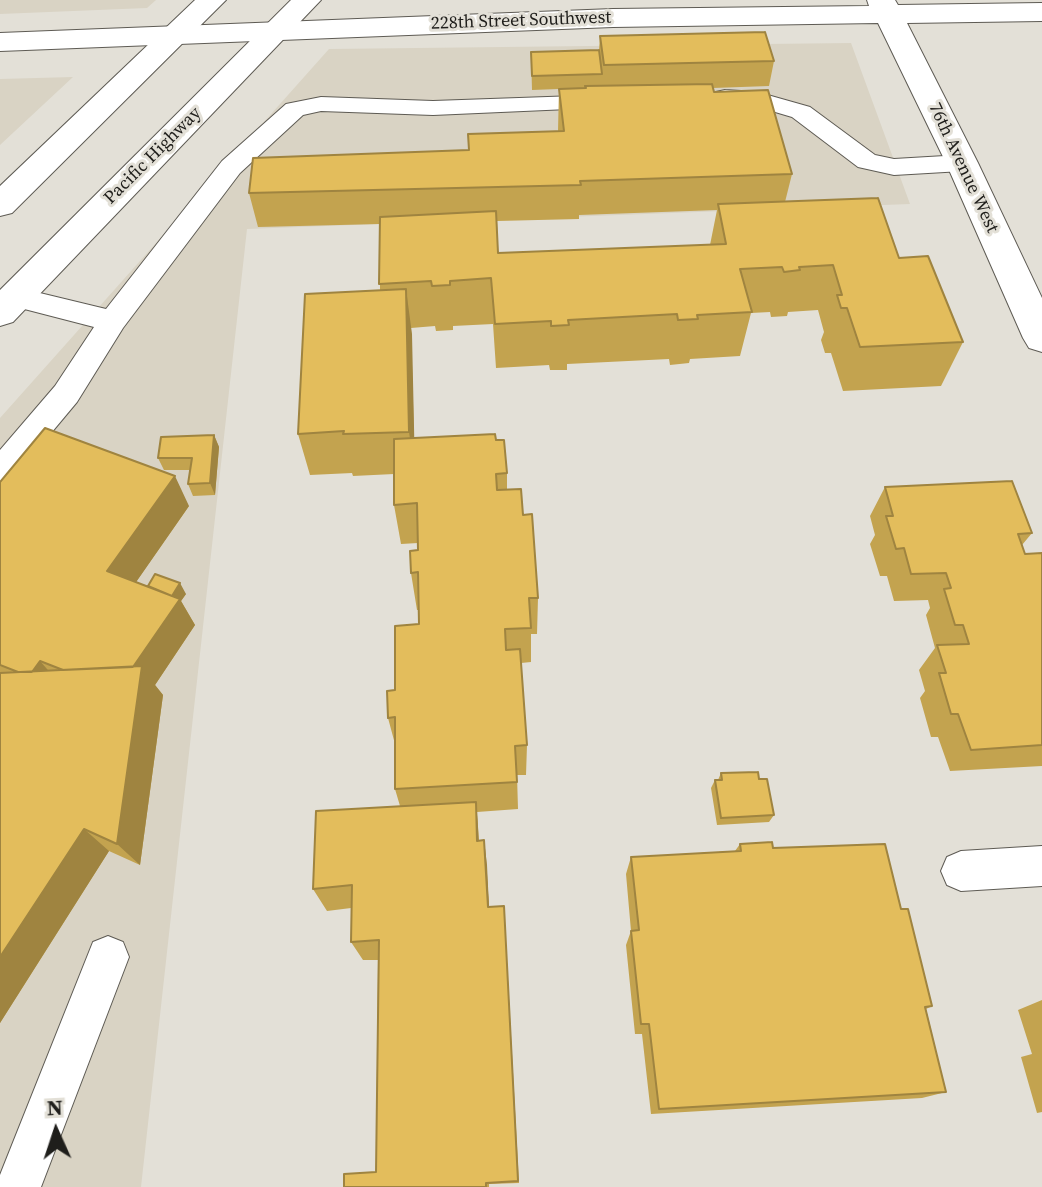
<!DOCTYPE html>
<style>
body{margin:0}
#map{position:relative;width:1042px;height:1187px;overflow:hidden;background:#e3e0d7;font-family:"Source Serif 4",serif}
canvas{display:block}
.north{position:absolute;left:16px;top:1091px;width:80px;height:80px;-webkit-text-stroke:6px #e3e0d7;paint-order:stroke;rotate:357deg;font-size:22px;font-weight:700;line-height:32px;text-align:center;color:#1f1e1b}
.north::after{content:'';display:block;margin:auto;width:28px;height:36px;background:#1f1e1b;clip-path:polygon(50% 0,100% 100%,50% 72%,0 100%)}
</style>
<div id="map">
<canvas width="1042" height="1187"></canvas>
<div class="north">N</div>
</div>
<script>
const g = document.querySelector('canvas').getContext('2d');
g.lineJoin = 'round';
function paint(path, color) { g.fillStyle = color; g.fill(path, 'evenodd'); }
const shape = rows => new Path2D(rows.map(r => 'M' + r).join(''));
function strokePath(path, color, width, dash) { g.strokeStyle = color; g.lineWidth = width; g.lineCap = dash ? 'butt' : 'round'; g.setLineDash(dash || []); g.stroke(path); }
function label(font, color, halo, rows, align = 'center') {
  g.font = font + ' "Source Serif 4",serif'; g.lineWidth = 6; g.setLineDash([]); g.textBaseline = 'middle'; g.strokeStyle = halo; g.fillStyle = color; for (const [text, x, y, turn = 0] of rows) {
    g.save(); g.translate(x, y); g.rotate((+turn || 0) * Math.PI / 180); g.textAlign = isNaN(turn) ? turn : align; if (halo) g.strokeText(text, 0, 0); g.fillText(text, 0, 0); g.restore();
  }
}
paint(shape([
 [0,0,156,0,147,8,0,14],
 [851,43,910,204,247,229,141,1187,0,1187,0,418,329,49],
 [73,77,0,145,0,79]
]), '#d9d3c4');
const service = shape([
 [725,90,757,92,810,107,875,155,894,159,962,155,971,157,975,163,971,169,962,171,894,175,858,167,792,117,755,106,716,102,713,97,716,92,725,90],
 [605,95,614,97,617,102,614,107,433,115,321,111,303,115,240,173,123,328,77,402,11,481,0,485,0,450,55,386,94,327,5,304,1,297,5,290,15,287,106,309,222,161,286,104,321,97,433,101,605,95],
 [1042,846,1042,886,961,891,947,885,941,871,947,857,961,851,1042,846],
 [108,936,123,942,129,957,41,1187,0,1187,0,1175,93,942,108,936]
]);
const tertiary = shape([
 [867,0,895,0,898,5,1042,3,1042,21,907,23,978,163,1042,298,1042,352,1029,348,1023,338,946,163,878,23,613,27,0,51,0,33,613,9,869,6,867,0]
]);
const trunk = shape([
 [195,0,226,0,12,213,0,216,0,186,195,0],
 [291,0,321,0,13,322,0,326,0,290,291,0]
]);
strokePath(service, '#5e5b54', 2);
strokePath(tertiary, '#5e5b54', 2);
strokePath(trunk, '#5e5b54', 2);
paint(service, '#fff');
paint(tertiary, '#fff');
paint(trunk, '#fff');
paint(shape([
 [600,36,774,61,769,86,713,88,714,92,792,174,785,202,899,258,963,342,941,386,843,391,831,353,825,353,821,340,824,332,818,310,788,312,787,316,771,317,770,312,751,313,740,356,690,359,689,363,670,365,669,359,567,364,567,370,550,370,549,365,496,368,493,324,453,326,453,330,436,331,435,326,411,328,414,438,496,440,507,473,507,490,523,515,538,598,537,634,531,634,531,662,521,663,527,745,526,775,517,775,518,809,477,812,479,841,484,840,489,907,504,906,519,1183,489,1184,489,1187,344,1187,376,1172,378,960,363,960,351,942,351,908,327,911,313,889,400,806,395,789,395,744,388,718,395,690,419,624,419,610,417,610,411,573,418,550,418,543,401,544,394,505,394,474,353,476,352,473,310,475,298,434,380,290,380,224,258,227,249,193,469,150,558,131,559,89,585,88,532,90,531,52,599,50],
 [717,210,710,245,498,253,497,221,579,219,579,215],
 [214,435,219,447,215,495,193,496,188,484,190,470,164,470,158,458],
 [0,482,189,506,136,582,148,586,186,594,181,601,195,625,155,685,163,695,140,865,109,851,0,1023],
 [885,487,1032,533,1022,545,1025,554,1042,553,1042,766,950,771,938,737,931,737,920,698,925,691,919,670,935,648,926,615,930,608,928,600,894,601,887,576,880,576,870,544,875,535,870,516],
 [721,773,759,779,774,815,769,822,717,825,711,788,715,780,718,780],
 [740,844,773,848,901,909,932,1006,926,1009,946,1092,922,1098,651,1114,642,1034,635,1034,626,945,631,931,626,874,631,857,735,851],
 [1042,1000,1042,1112,1037,1113,1021,1057,1032,1054,1018,1010]
]), '#c3a34f');
paint(shape([
 [406,289,412,334,415,473,409,432],
 [214,435,219,447,215,495,210,483],
 [175,476,189,506,125,598,107,571],
 [180,583,186,594,181,601,195,625,155,685,163,695,140,865,117,844,130,672,166,606],
 [40,661,61,685,28,676],
 [476,802,478,828,480,865,477,841],
 [84,829,109,851,0,1023,0,957],
 [484,840,487,865,490,928,488,907]
]), '#9f8440');
const building = shape([
 [765,32,774,61,604,65,600,36,765,32],
 [599,50,602,74,532,76,531,52,599,50],
 [712,84,714,92,768,90,792,174,580,181,581,185,249,193,253,158,469,150,468,134,564,131,559,89,586,88,585,86,712,84],
 [878,198,899,258,928,256,963,342,860,347,847,308,841,308,837,295,842,295,833,265,799,267,800,270,784,272,782,267,740,269,752,312,697,315,698,319,678,320,677,314,568,320,569,325,551,326,551,321,495,324,491,278,450,281,450,285,432,286,431,281,379,284,380,217,496,211,498,253,726,244,718,204,878,198],
 [406,289,409,432,343,434,344,431,298,434,305,294,406,289],
 [45,428,175,476,107,571,180,599,133,667,63,670,40,661,32,672,18,672,0,665,0,482,45,428],
 [495,434,496,440,504,440,507,473,496,474,497,490,521,489,523,515,532,514,538,598,529,598,531,628,505,629,506,650,520,649,527,745,515,746,517,782,395,789,395,717,388,718,387,691,395,690,395,626,419,624,418,572,411,573,410,551,418,550,417,503,394,505,394,439,495,434],
 [214,435,210,483,188,484,192,458,158,458,161,437,214,435],
 [1012,481,1032,533,1018,534,1025,554,1042,553,1042,745,971,750,958,714,951,714,939,673,946,673,937,645,969,644,963,625,955,625,944,589,951,588,946,573,911,574,904,548,896,549,886,516,893,516,885,487,1012,481],
 [155,574,180,583,172,596,148,586,155,574],
 [142,666,117,844,84,829,0,957,0,673,142,666],
 [758,772,759,779,767,779,774,815,721,818,715,780,722,780,721,773,758,772],
 [476,802,477,841,484,840,488,907,504,906,518,1181,486,1183,486,1187,344,1187,344,1174,376,1172,379,940,351,942,352,885,313,889,316,811,476,802],
 [772,842,773,848,885,844,901,909,908,909,932,1006,925,1007,946,1092,659,1109,649,1024,641,1024,631,931,639,930,631,857,741,851,740,844,772,842]
]);
paint(building, '#e3bd5c');
strokePath(building, '#9f8440', 2);
label('18px', '#1f1e1b', '#e3e0d7', [
 ["228th Street Southwest",521,21,-2],
 ["Pacific Highway",153,156,-45],
 ["76th Avenue West",963,168,65]
]);
</script>
